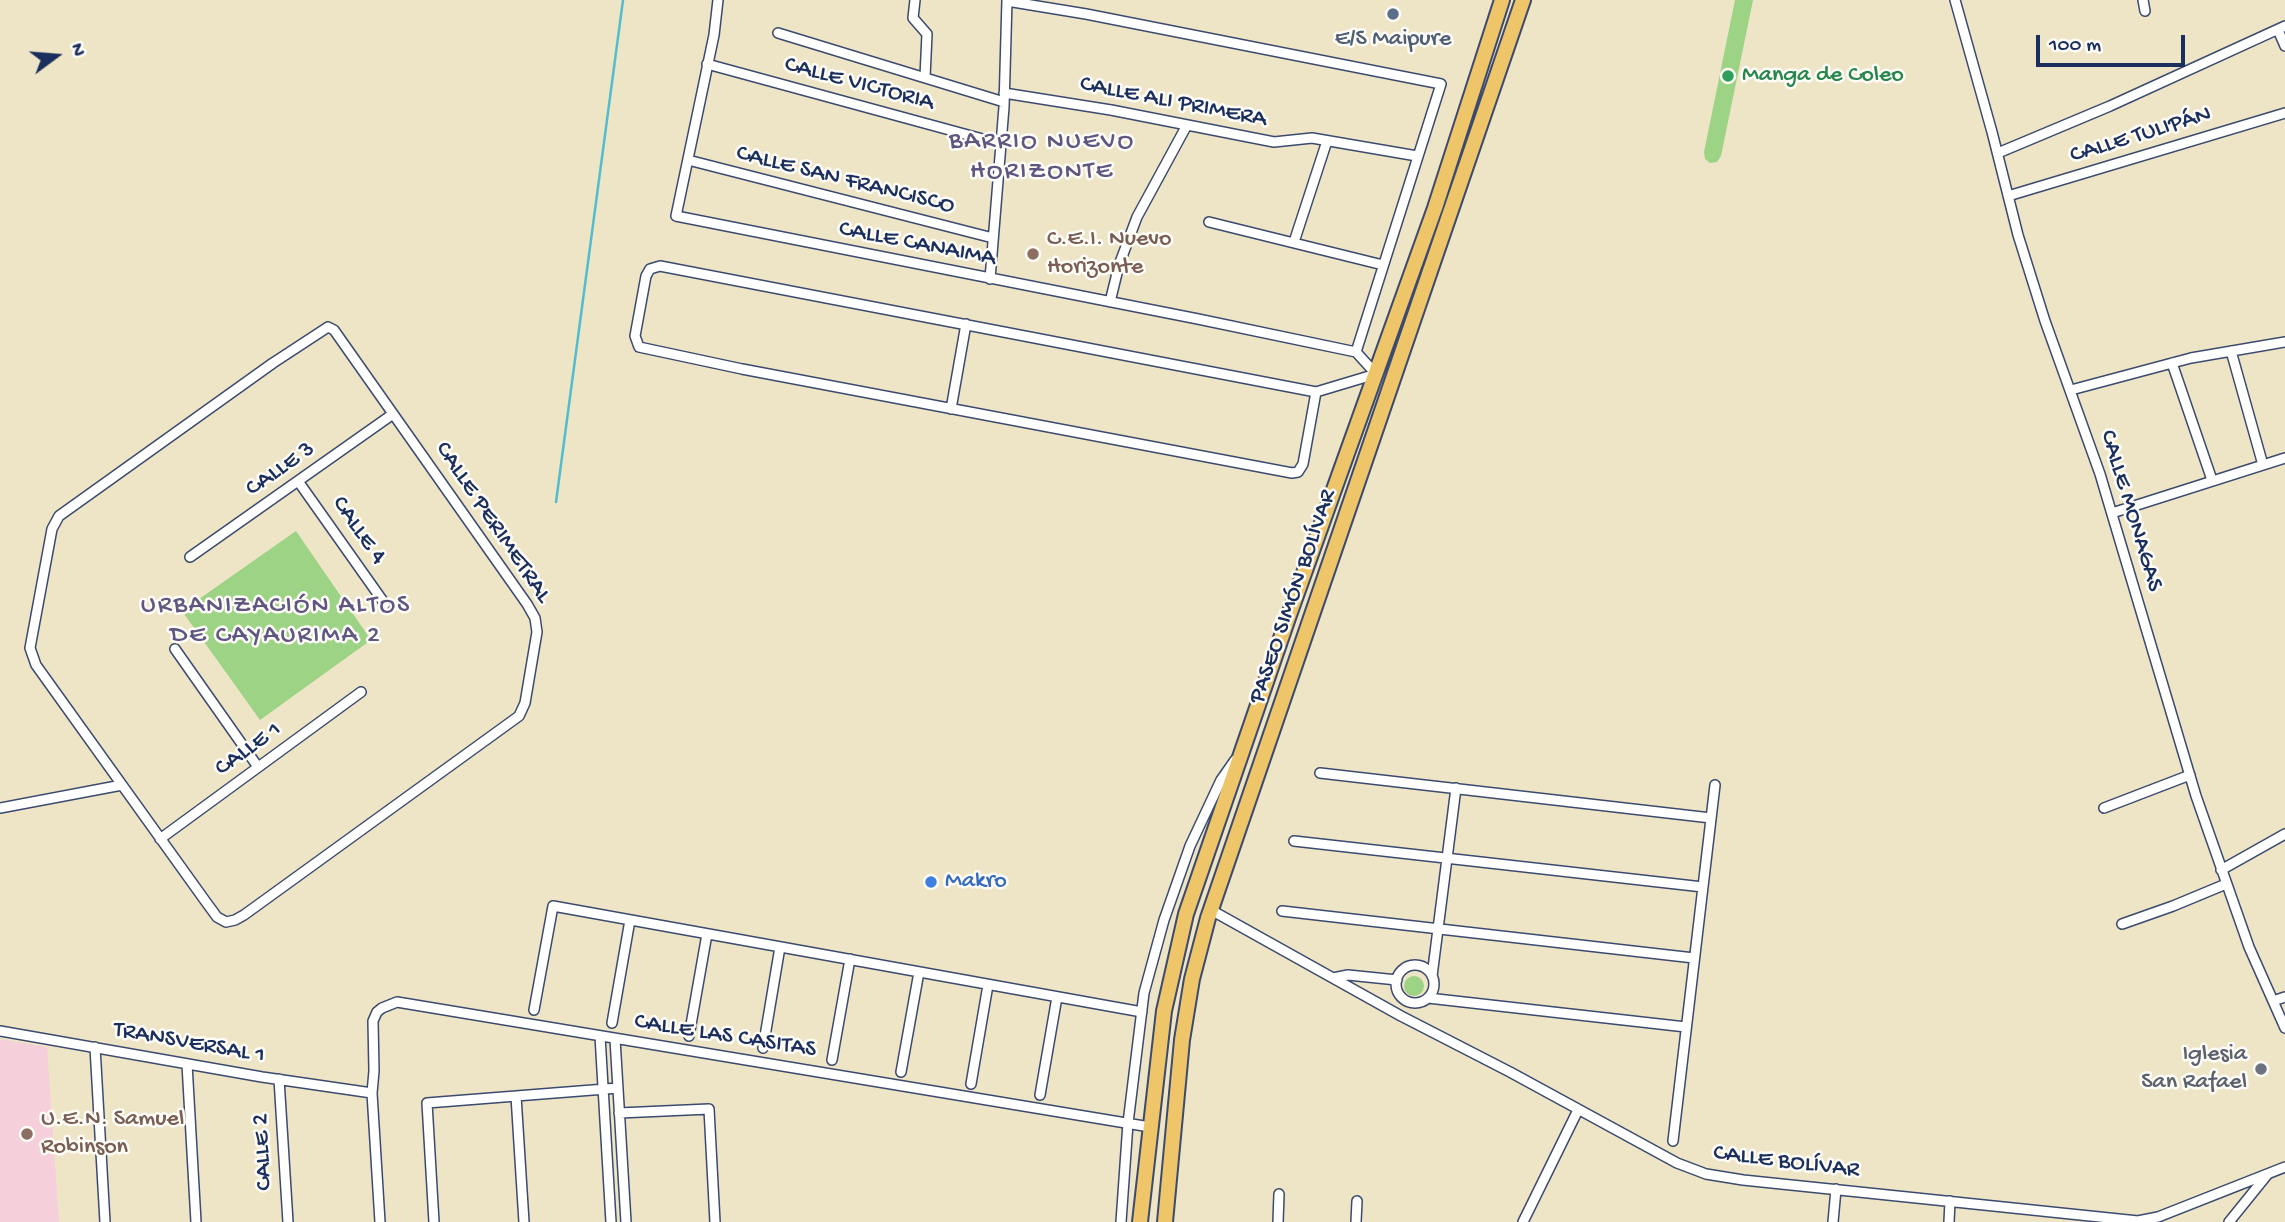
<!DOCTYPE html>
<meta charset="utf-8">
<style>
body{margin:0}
#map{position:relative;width:2285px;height:1222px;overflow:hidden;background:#eee5c7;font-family:"Gochi Hand",sans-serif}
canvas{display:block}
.north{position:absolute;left:21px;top:21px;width:70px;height:70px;-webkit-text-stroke:5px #fdfcf7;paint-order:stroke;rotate:74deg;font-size:19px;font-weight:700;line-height:28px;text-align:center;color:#1b2f5e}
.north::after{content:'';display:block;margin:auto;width:24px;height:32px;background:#1b2f5e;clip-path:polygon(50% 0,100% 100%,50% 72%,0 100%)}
.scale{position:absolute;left:2036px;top:35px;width:149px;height:32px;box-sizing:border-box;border:4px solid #1b2f5e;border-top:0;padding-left:9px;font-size:21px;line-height:24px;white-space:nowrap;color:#1b2f5e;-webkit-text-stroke:5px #fdfcf7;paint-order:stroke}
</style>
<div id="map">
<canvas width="2285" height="1222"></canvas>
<div class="north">N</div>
<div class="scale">100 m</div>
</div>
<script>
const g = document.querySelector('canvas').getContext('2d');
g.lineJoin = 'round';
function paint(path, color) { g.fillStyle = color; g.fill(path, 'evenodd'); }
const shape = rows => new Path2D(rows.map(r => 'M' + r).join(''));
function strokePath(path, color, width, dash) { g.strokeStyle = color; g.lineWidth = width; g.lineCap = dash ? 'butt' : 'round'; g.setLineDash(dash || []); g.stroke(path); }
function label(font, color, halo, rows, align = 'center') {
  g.font = font + ' "Gochi Hand",sans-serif'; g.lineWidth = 5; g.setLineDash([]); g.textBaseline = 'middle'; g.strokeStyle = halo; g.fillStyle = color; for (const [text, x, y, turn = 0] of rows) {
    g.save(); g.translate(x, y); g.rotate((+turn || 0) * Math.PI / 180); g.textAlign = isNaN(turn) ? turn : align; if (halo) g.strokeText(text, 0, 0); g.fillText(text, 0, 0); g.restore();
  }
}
paint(shape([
 [0,1039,47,1047,59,1222,0,1222]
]), '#f5cfd9');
paint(shape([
 [1735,0,1753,0,1721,156,1717,162,1710,163,1705,159,1704,152],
 [296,531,371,640,260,720,182,611],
 '1404 986a10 10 0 1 1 20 0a10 10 0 1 1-20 0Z'
]), '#9cd385');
strokePath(shape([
 [556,502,623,0]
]), '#52becd', 2.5);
const street = shape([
 [718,0,714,35,676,216,1198,319,1356,352,1376,374,1316,392,660,266,650,269,646,276,635,336,639,347,742,369,1292,473,1298,472,1303,464,1316,392],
 [915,0,913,18,927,34,925,77],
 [1955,0,1992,132,2018,235,2045,321,2100,474,2196,796,2249,947,2285,1028],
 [2143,0,2145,11],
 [1007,1,1086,14,1441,84,1356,352],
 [2278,30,2285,46],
 [778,33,1004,102],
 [707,64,1001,144],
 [1004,93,1111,110,1274,142,1312,138,1417,156],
 [1998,153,2110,106,2285,26],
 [688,160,993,238],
 [2008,196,2285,113],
 [1209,222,1383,265],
 [1294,242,1327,141],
 [990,279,1004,107,1007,0],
 [1110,302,1119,265,1137,217,1187,125],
 [328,327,334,330,527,604,535,618,537,632,525,703,519,716,244,915,235,920,226,922,217,917,206,902,36,665,30,648,52,529,59,516,273,363,328,327],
 [2231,351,2263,465],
 [2172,363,2212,480],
 [2071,390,2191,358,2285,342],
 [951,409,966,324],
 [298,481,385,604],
 [2112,513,2285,458],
 [190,557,393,414],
 [175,649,258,767],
 [1320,773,1711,818],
 [0,808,122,785],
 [2104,808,2190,775],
 [160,839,361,692],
 [1294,841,1703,887],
 [2221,870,2285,834],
 [1211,910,1401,1016,1510,1072,1677,1163,1706,1174,1743,1180,2138,1221,2158,1217,2285,1167],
 [1282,911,1694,958],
 [2122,924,2173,906,2226,884],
 '1396 984a19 19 0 1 1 38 0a19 19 0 1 1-38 0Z',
 [1432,976,1456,788],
 [1333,978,1348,975,1397,980],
 [1428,998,1686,1027],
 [2273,1001,2285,997],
 [534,1010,553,906,1142,1012],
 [612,1023,630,920],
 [0,1031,262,1077,372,1093],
 [600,1036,611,1222],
 [689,1036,707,934],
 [615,1039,626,1222],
 [95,1047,105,1222],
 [763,1048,780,947],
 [832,1060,850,959],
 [187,1064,196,1222],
 [901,1072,919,972],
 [279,1079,288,1222],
 [971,1084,988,985],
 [1040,1095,1057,997],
 [516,1096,524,1222],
 [619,1113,709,1109,715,1222],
 [1673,1141,1715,785],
 [380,1222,372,1093,374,1071,373,1021,377,1012,382,1008,397,1002,1150,1127],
 [434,1222,427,1103,618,1088],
 [1121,1222,1128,1123,1144,993,1164,920,1190,846,1221,780,1235,760],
 [1278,1222,1279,1194],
 [1356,1222,1357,1201],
 [1523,1222,1578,1110],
 [1833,1222,1836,1189],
 [1949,1222,1950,1201],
 [2229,1222,2267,1175]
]);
const primary = shape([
 [1140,1222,1164,1011,1186,914,1289,615,1435,208,1502,0],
 [1165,1222,1182,1040,1192,979,1208,918,1523,0]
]);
strokePath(street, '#3b4a6e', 12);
strokePath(primary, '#3b4a6e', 18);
strokePath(street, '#fff', 9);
strokePath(primary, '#eec569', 14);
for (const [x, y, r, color] of [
 [1393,14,7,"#5c6f8a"],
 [1728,76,7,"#2e9e5b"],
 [1033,254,7,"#8d6e63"],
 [931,882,7,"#3f7fe0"],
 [2261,1069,7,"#6b7280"],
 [27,1134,7,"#8d6e63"]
]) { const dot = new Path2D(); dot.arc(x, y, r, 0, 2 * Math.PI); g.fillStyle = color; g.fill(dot); strokePath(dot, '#fdfcf7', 2.5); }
label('24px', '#4e5e75', '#fdfcf7', [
 ["E/S Maipure",1393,40]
]);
label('24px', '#27864d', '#fdfcf7', [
 ["Manga de Coleo",1742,76]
], 'left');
label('24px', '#1b2f5e', '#fdfcf7', [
 ["CALLE VICTORIA",859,85,15],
 ["CALLE ALI PRIMERA",1173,103,11],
 ["CALLE TULIPÁN",2141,136,-17],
 ["CALLE SAN FRANCISCO",845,181,14],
 ["CALLE CANAIMA",917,245,11],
 ["CALLE 3",281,470,-35],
 ["CALLE MONAGAS",2130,511,73],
 ["CALLE PERIMETRAL",492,523,56],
 ["CALLE 4",358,531,55],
 ["PASEO SIMÓN BOLÍVAR",1294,597,-71],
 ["CALLE 1",249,750,-36],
 ["CALLE LAS CASITAS",725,1037,9],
 ["TRANSVERSAL 1",189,1044,10],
 ["CALLE 2",264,1152,-93],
 ["CALLE BOLÍVAR",1786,1163,7]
]);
label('24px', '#785e54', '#fdfcf7', [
 ["C.E.I. Nuevo",1047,240],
 ["Horizonte",1047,268],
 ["U.E.N. Samuel",41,1120],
 ["Robinson",41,1148]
], 'left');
label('24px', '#366cbe', '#fdfcf7', [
 ["Makro",945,882]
], 'left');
label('24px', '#5b616d', '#fdfcf7', [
 ["Iglesia",2247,1055],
 ["San Rafael",2247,1083]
], 'right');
g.letterSpacing = '2px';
label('26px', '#5f5681', '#fdfcf7', [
 ["BARRIO NUEVO",1042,143],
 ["HORIZONTE",1042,173],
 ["URBANIZACIÓN ALTOS",276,607],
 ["DE CAYAURIMA 2",276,637]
]);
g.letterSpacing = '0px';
</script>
